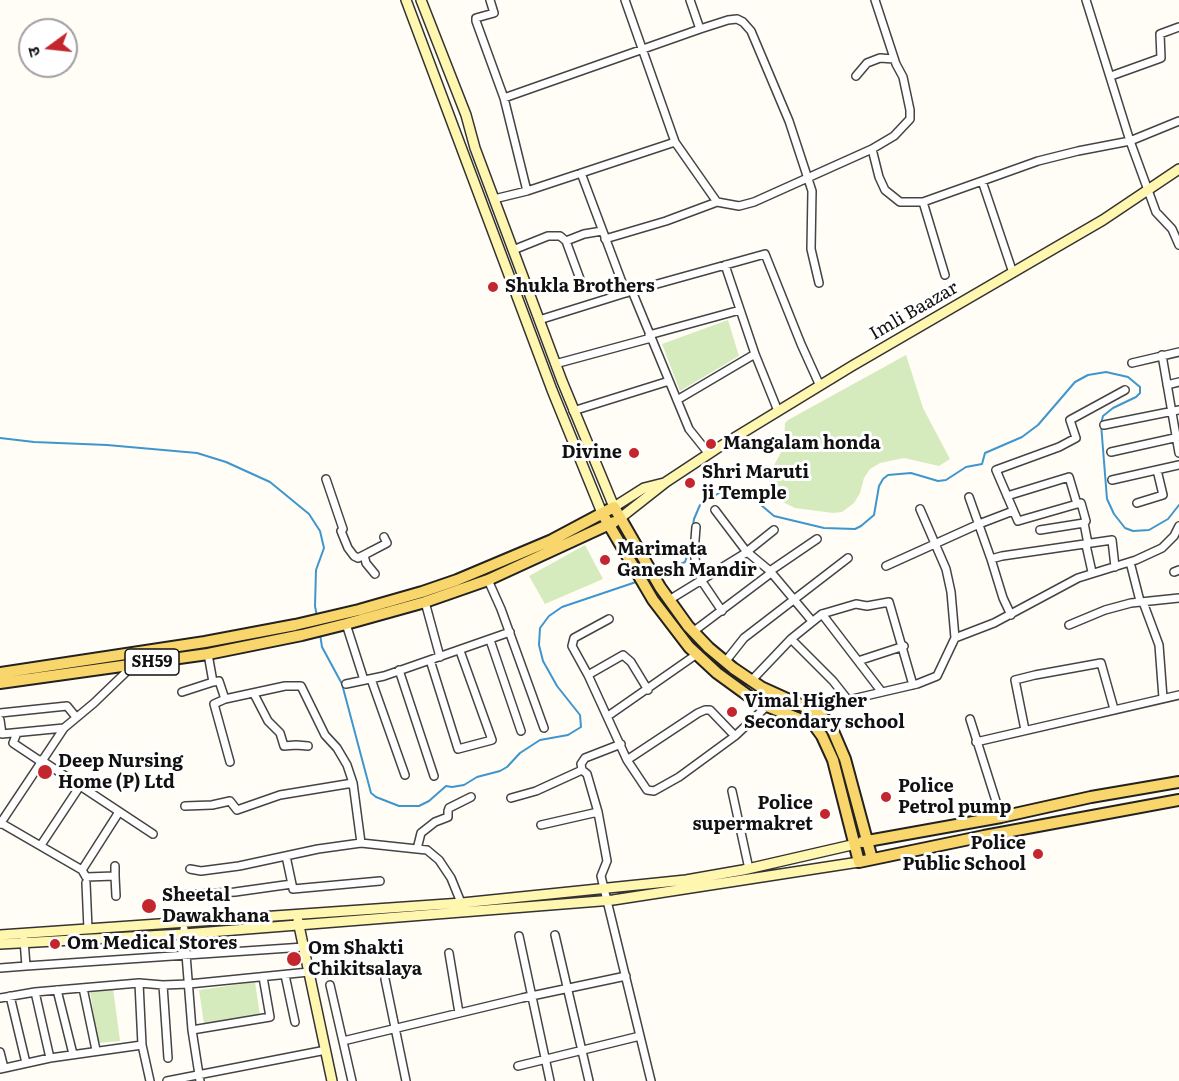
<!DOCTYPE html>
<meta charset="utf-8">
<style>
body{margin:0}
#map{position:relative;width:1179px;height:1081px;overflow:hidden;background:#fffdf5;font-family:Literata,"Noto Sans Devanagari",serif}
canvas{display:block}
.north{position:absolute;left:18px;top:18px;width:60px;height:60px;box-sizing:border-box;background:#fff;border:2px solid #a0a0a0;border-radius:50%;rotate:255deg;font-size:16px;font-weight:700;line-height:24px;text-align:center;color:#111}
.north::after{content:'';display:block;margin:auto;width:21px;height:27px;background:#c4262e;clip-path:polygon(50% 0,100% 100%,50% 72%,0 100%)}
</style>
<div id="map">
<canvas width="1179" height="1081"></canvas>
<div class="north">उ</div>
</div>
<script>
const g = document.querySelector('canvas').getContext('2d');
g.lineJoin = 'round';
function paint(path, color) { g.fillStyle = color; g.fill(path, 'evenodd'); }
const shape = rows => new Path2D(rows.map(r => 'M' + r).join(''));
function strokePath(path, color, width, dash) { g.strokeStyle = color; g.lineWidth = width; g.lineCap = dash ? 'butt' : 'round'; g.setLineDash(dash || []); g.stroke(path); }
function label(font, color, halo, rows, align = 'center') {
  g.font = font + ' Literata,serif'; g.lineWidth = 6; g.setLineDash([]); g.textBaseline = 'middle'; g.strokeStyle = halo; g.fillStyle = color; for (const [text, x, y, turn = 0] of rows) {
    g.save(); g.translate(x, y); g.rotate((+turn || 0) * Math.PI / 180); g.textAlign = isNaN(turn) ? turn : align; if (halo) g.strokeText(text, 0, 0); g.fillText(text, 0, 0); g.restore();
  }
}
paint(shape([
 [728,320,739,356,680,391,662,344],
 [906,355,923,408,950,459,939,466,904,458,880,463,870,469,864,478,860,493,854,503,842,512,833,513,795,508,777,499,772,492,769,481,773,467,784,447,785,423,788,420],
 [585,545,603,579,545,604,529,576],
 [255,982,260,1016,204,1024,199,990],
 [113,988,120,1041,98,1043,90,990]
]), '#d5ebbd');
strokePath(shape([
 [0,438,34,442,107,445,197,453,226,462,270,482,309,514,320,531,324,548,316,570,315,606,317,617],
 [692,532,694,519,700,505,719,493,734,490,754,499,774,516,824,528,855,529,861,526,874,515,879,486,883,479,888,475,911,473,938,481,946,480,966,467,982,464,985,453,1022,437,1038,425,1075,382,1088,375,1106,372,1128,377,1140,387,1140,393,1136,397,1113,408,1103,416,1101,424,1107,499,1114,514,1125,528,1133,531,1149,530,1168,519,1179,505],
 [656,575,685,562,691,544],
 [320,634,322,647,342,684,371,793,376,797,399,806,419,806,429,801,446,786,452,787,464,785,477,777,500,771,507,767,520,753,540,740,568,735,581,727,580,715,557,686,543,661,539,645,540,628,549,616,562,607,639,581]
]), '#3f96cf', 2);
const street = shape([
 [490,0,494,13,476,18,476,21,504,98,527,191],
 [625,0,675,142,717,202,739,206,754,202,872,149,894,136,910,119,910,110,903,77,896,64,875,0],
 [690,0,700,29],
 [1086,0,1130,141,1156,212,1172,229,1179,245],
 [856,76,867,63,880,58,894,59],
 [1111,76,1161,58,1160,34,1179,27],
 [504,98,700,29,728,20,737,19,743,22,751,31,789,121,812,191,811,249,819,283],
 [872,149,879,177,885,190,900,202,923,202,982,181,1013,273],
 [581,173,626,293],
 [982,181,1038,161,1078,151,1130,141,1179,121],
 [494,199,527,191,675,142],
 [923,202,945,275],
 [605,239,666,221,717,202],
 [566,241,584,234,602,231],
 [513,250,548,236,560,236,566,241,580,279],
 [725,265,755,354,778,411],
 [632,291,689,429,709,454],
 [539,320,632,291,765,254,801,344,820,386],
 [649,335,740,310],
 [1162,355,1179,453],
 [1132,363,1179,352],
 [555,364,651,338],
 [1167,385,1179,382],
 [677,400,755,354],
 [573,411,669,381],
 [1104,425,1179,410],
 [1111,452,1179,437],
 [326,479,343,529,341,531,348,548,354,556,358,558,364,555,387,543,384,537],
 [1112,480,1179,465],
 [1007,496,1069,477,1077,504,1081,503,1086,521,1084,523,1088,544],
 [969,497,991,559],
 [1137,503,1163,495,1157,470],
 [1077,504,1018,521,996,470,1059,447,1076,438,1070,420,1125,390],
 [920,509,946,569,951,592,955,638],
 [715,510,746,551,770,571,812,621],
 [696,527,694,553,697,569,701,580,722,611],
 [1040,530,1084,523],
 [1086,545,1092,572],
 [364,555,366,563,375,574],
 [1130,562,1140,601],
 [886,566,979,524,1013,511],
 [770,571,817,539],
 [1174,572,1179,570],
 [488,580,501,609,544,728],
 [669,600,744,554,774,530],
 [425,602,440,657],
 [1143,602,1159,645,1163,698],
 [822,614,881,691],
 [1011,615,1003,598,991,559,1002,556,1112,540,1115,567],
 [609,619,574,638,572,646,588,675,627,760,647,790,654,791,679,777,735,736,767,706],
 [346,624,364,680],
 [1069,625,1105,610,1131,603,1179,598],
 [694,631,771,573],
 [791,639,833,681,848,700],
 [490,640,521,731],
 [208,654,213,682,219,681,225,699],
 [430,660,458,749,492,740,460,651],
 [858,661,904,646],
 [725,662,744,638,848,558],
 [399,670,434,776],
 [588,675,623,655,631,662,648,690],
 [371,679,405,775],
 [751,681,791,639,822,614,856,604,867,606,889,602,913,685],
 [346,684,384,676,510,632],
 [182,692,213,682],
 [254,694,268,721,280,733,284,746,296,745,308,746],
 [816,712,848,700,917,684,937,676,955,638,994,623,1078,578,1136,560,1162,548,1174,536,1179,526],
 [0,713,67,706,76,717],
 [608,716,697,654],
 [970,719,1001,817],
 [0,720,2,734,64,728],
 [1025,730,1015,680,1035,675,1101,663,1114,709],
 [17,733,13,743,40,761],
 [976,742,1179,695],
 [621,744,585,758,581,764,582,770,587,774,598,812,607,861,601,876,651,1081],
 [41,760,153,834],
 [627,760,698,713,705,710,710,710,735,736],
 [230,762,214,704,225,699,285,686,301,686,325,735,337,748,347,765,353,783,361,843],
 [732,791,749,869],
 [511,798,536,791,582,770],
 [185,806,212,805,230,801,237,810,280,795,353,783],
 [1,823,82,870,86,877,115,876,116,896],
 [0,824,64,728,94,703,148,651],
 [541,825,598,812],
 [41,845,80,786],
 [417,849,421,833,435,822,448,817,448,811,449,808,471,797],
 [286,856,293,889,380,881],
 [190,869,201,871,239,866,318,849,361,843,417,849,427,850,439,860,451,878,462,905],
 [82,870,119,812],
 [115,876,115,866],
 [86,883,88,929],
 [180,895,235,892,292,884],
 [184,929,192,1030,200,1081],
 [555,935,589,1081],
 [519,936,550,1081],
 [24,940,26,966,304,947],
 [449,953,459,1013],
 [0,968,26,966],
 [285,975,295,1022],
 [385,979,406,1081],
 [139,983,142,1045,150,1081],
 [163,985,168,1058],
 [330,985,352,1081],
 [83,988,96,1050],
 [57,990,73,1054],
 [35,992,50,1058],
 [10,996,26,1063],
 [0,998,35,992,139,983,163,985,189,984,309,972],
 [192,1030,270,1017,263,977],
 [343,1041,522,998,626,976],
 [0,1052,4,1068],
 [518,1066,640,1036],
 [0,1069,50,1058,142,1045],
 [167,1081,326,1050]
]);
const secondary = shape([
 [406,0,552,390,602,513],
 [421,0,466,115,475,148,562,381,614,507,644,488,664,483],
 [619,519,666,482,716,449,852,366,1103,220,1179,169],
 [298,921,332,1081],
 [0,935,462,903,686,880,743,870,856,844],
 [0,944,184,934,613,900,859,862]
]);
const primary = shape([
 [602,513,653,600,689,647,717,673,750,697,767,706,814,725,822,736,833,760,859,862,984,836,1179,800],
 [0,673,205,642,295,625,359,610,422,592,457,580,552,540,614,507,660,587,688,626,709,648,733,668,761,687,816,712,826,720,833,731,845,759,872,859],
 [0,683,208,654,302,635,346,624,425,602,488,580,614,522],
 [862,842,1001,817,1091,797,1179,782]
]);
strokePath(street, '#444', 10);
strokePath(secondary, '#333', 12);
strokePath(primary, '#222', 14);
strokePath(street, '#fff', 7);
strokePath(secondary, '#fff6b0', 9);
strokePath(primary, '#f9d66b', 10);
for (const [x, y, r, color] of [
 [493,287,6,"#c4262e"],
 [711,444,6,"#c4262e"],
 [634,453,6,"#c4262e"],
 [690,483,6,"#c4262e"],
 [605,560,6,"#c4262e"],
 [732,712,6,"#c4262e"],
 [45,772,8,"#c4262e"],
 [886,797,6,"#c4262e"],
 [825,814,6,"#c4262e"],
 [1038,854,6,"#c4262e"],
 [149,906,8,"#c4262e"],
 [55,944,6,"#c4262e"],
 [294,959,8,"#c4262e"]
]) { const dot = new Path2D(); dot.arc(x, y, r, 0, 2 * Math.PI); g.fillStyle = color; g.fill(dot); strokePath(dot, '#fff', 2); }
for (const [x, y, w] of [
 [152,662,54]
]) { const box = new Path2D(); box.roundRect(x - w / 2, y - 13, w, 26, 4.5); g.fillStyle = '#fff'; g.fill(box); strokePath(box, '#111', 1.5); }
label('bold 16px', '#111', null, [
 ["SH59",152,662]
]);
label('bold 18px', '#111', '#fff', [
 ["Shukla Brothers",505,287],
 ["Mangalam honda",723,444],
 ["Divine",622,453,"right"],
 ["Shri Maruti",702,473],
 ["ji Temple",702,494],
 ["Marimata",617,550],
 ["Ganesh Mandir",617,571],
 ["Vimal Higher",744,702],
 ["Secondary school",744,723],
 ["Deep Nursing",58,762],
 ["Home (P) Ltd",58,783],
 ["Police",898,787],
 ["Petrol pump",898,808],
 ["Police",813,804,"right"],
 ["supermakret",813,825,"right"],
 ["Police",1026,844,"right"],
 ["Public School",1026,865,"right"],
 ["Sheetal",162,896],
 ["Dawakhana",162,917],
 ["Om Medical Stores",67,944],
 ["Om Shakti",308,949],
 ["Chikitsalaya",308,970]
], 'left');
label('18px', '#111', '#fff', [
 ["Imli Baazar",914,311,-30]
]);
</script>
